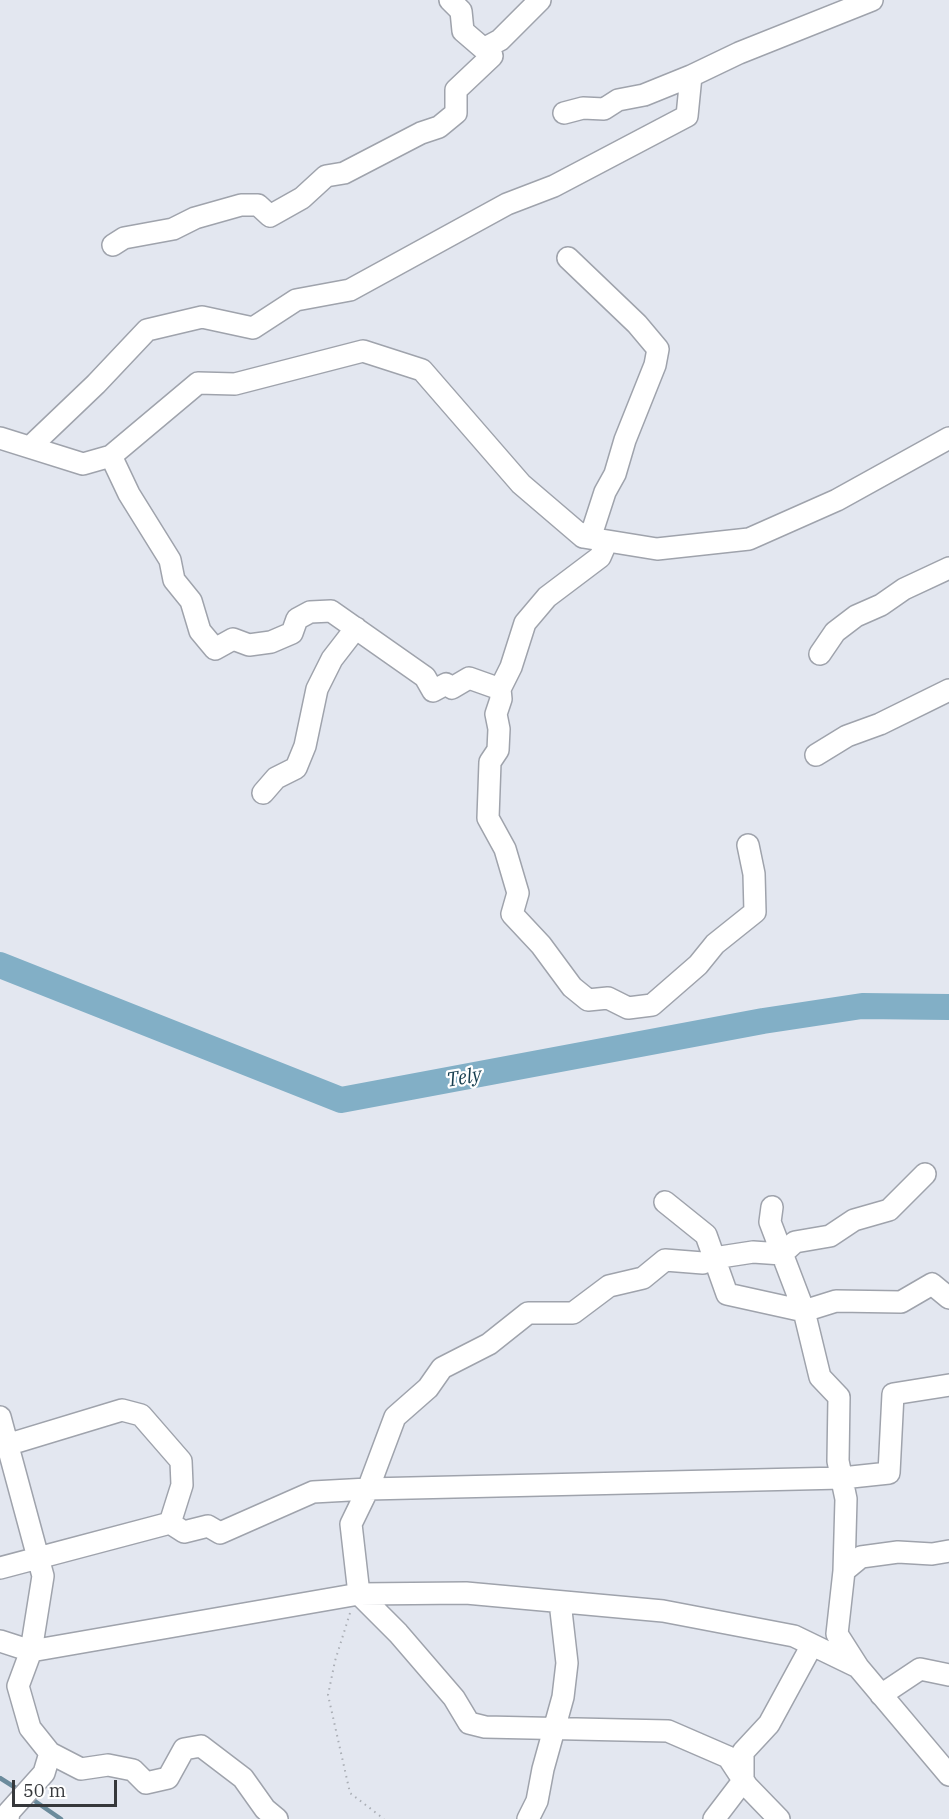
<!DOCTYPE html>
<style>
body{margin:0}
#map{position:relative;width:949px;height:1819px;overflow:hidden;background:#e3e7f0;font-family:"IBM Plex Serif",serif}
canvas{display:block}
.scale{position:absolute;left:12px;top:1780px;width:105px;height:27px;box-sizing:border-box;border:3px solid #36383b;border-top:0;padding-left:8px;font-size:18px;line-height:21px;white-space:nowrap;color:#36383b;-webkit-text-stroke:4px #fff;paint-order:stroke}
</style>
<div id="map">
<canvas width="949" height="1819"></canvas>
<div class="scale">50 m</div>
</div>
<script>
const g = document.querySelector('canvas').getContext('2d');
g.lineJoin = 'round';
const shape = rows => new Path2D(rows.map(r => 'M' + r).join(''));
function strokePath(path, color, width, dash) { g.strokeStyle = color; g.lineWidth = width; g.lineCap = dash ? 'butt' : 'round'; g.setLineDash(dash || []); g.stroke(path); }
function label(font, color, halo, rows, align = 'center') {
  g.font = font + ' "IBM Plex Serif",serif'; g.lineWidth = 4.5; g.setLineDash([]); g.textBaseline = 'middle'; g.strokeStyle = halo; g.fillStyle = color; for (const [text, x, y, turn = 0] of rows) {
    g.save(); g.translate(x, y); g.rotate((+turn || 0) * Math.PI / 180); g.textAlign = isNaN(turn) ? turn : align; if (halo) g.strokeText(text, 0, 0); g.fillText(text, 0, 0); g.restore();
  }
}
strokePath(shape([
 [0,1778,19,1790],
 [29,1797,61,1819]
]), '#6b8b9c', 4.5);
strokePath(shape([
 [0,965,341,1100,763,1021,862,1006,949,1007]
]), '#82afc6', 26);
const minor = shape([
 [485,48,500,40,540,0],
 [564,113,583,108,604,109,618,100,644,95,691,76],
 [113,245,124,238,173,229,195,218,241,205,258,205,270,216,302,198,326,176,344,173,421,133,439,127,456,113,456,90,492,56,463,31,461,11,450,0],
 [568,258,637,324,658,349,655,365,625,440,615,474,605,492,593,529,583,537],
 [0,438,83,464,111,456,198,383,235,384,363,351,422,370,521,484,583,537,657,549,749,539,837,500,949,438],
 [30,447,96,384,147,330,202,317,253,328,296,300,350,290,507,204,554,186,687,116,691,76,739,53,872,0],
 [111,456,129,494,170,560,174,580,191,601,200,631,215,649,233,639,249,645,271,642,292,633,297,619,310,612,331,611,425,677,433,691,446,684,452,688,469,678,500,689,511,667,525,623,547,597,600,557,607,541],
 [820,654,835,632,856,616,881,605,904,589,949,568],
 [500,689,501,699,496,714,499,729,498,750,490,762,488,818,505,849,518,893,512,914,541,945,572,987,588,1000,608,998,628,1008,652,1005,698,965,715,944,755,912,754,874,748,845],
 [816,755,847,736,880,724,949,690],
 [263,793,276,778,296,768,305,746,317,689,332,659,356,628],
 [665,1202,706,1235,727,1294,804,1311,836,1301,901,1302,932,1284,949,1298],
 [772,1207,770,1222,804,1311,820,1377,839,1397,838,1461,846,1499,844,1571,837,1634,858,1667,949,1775],
 [0,1417,43,1576,31,1651,18,1686,30,1728,50,1753,44,1773,9,1812,8,1819],
 [0,1447,122,1410,141,1415,181,1461,182,1485,170,1523],
 [0,1568,170,1523,184,1532,208,1526,220,1533,313,1492,368,1489,395,1417,428,1388,442,1368,489,1344,528,1313,573,1313,609,1286,643,1278,665,1260,703,1263,714,1258,753,1252,782,1254,795,1242,830,1236,854,1220,889,1210,925,1174],
 [844,1571,861,1557,898,1552,932,1554,949,1551],
 [0,1641,31,1651,359,1594,466,1593,663,1611,794,1636,858,1667],
 [881,1695,920,1669,949,1675],
 [50,1753,81,1769,108,1765,133,1770,146,1783,168,1778,184,1749,201,1746,243,1778,265,1809,277,1819],
 [528,1819,537,1801,543,1769,563,1697,567,1663,560,1602],
 [714,1819,743,1781,743,1752,769,1724,812,1645],
 [779,1819,747,1786,728,1757,668,1731,485,1727,469,1723,454,1698,398,1633,359,1594,351,1524,368,1489,842,1478,889,1473,893,1394,949,1385]
]);
strokePath(minor, '#9fa3ac', 24);
strokePath(shape([
 [350,1613,335,1661,328,1695,350,1793,384,1819]
]), '#aaaeb5', 2, [1.5, 4.5]);
strokePath(minor, '#fff', 21);
label('italic 20px', '#163d4e', '#fff', [
 ["Tely",464,1078,-10]
]);
</script>
